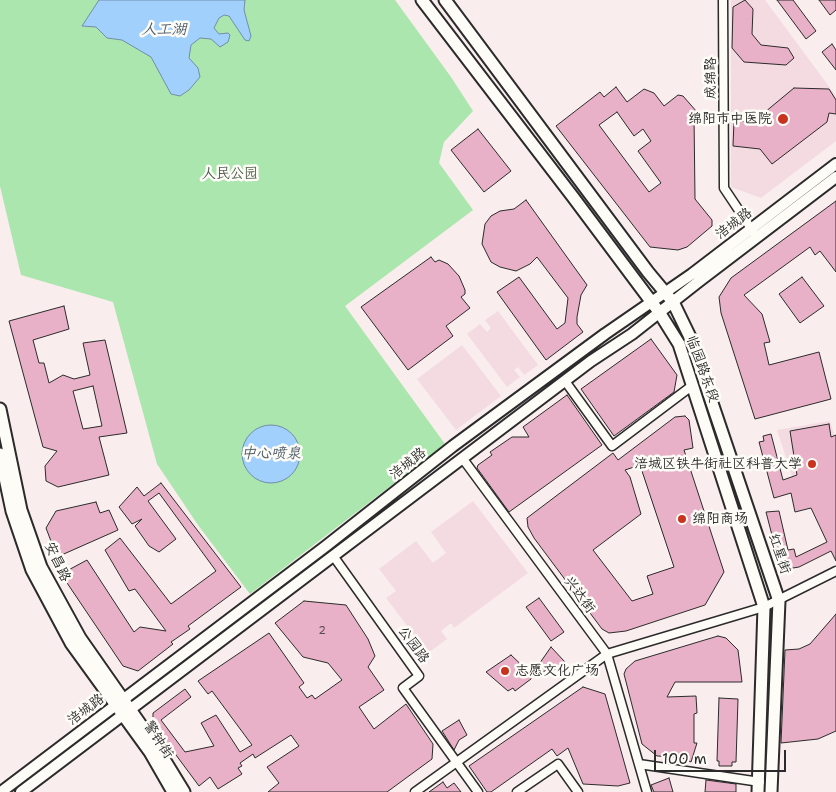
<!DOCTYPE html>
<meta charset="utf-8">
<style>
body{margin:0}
#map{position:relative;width:836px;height:792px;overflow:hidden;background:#f9eded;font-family:"Shantell Sans",sans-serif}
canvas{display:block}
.scale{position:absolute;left:654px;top:750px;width:132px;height:22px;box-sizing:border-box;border:2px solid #2b2b2b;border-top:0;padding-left:6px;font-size:15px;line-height:18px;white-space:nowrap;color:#2b2b2b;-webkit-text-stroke:4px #fdfcf7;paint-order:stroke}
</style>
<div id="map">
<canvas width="836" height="792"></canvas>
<div class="scale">100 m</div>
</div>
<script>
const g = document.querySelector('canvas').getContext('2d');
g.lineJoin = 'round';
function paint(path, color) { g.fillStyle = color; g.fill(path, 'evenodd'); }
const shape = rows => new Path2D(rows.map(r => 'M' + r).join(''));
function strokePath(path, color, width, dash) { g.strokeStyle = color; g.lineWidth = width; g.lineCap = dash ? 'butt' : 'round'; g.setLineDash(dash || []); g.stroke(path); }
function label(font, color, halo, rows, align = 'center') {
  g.font = font + ' "Shantell Sans","LXGW WenKai TC",sans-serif'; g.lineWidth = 5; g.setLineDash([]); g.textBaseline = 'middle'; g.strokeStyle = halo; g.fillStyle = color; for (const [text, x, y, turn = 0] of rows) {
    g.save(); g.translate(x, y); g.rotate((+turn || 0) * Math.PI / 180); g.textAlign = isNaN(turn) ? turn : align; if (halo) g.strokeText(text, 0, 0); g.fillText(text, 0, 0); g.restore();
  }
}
paint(shape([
 [731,0,765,0,836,96,836,141,761,198,731,187],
 [498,311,538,365,524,375,518,367,514,370,520,377,507,387,467,334,480,324,487,332,491,328,485,320],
 [462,345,501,396,456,430,417,379],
 [830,421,836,441,800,500,777,430],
 [473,501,528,573,454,628,451,623,441,631,447,639,428,653,386,598,396,591,379,569,416,541,433,563,446,553,431,532]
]), '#f4dbe2');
paint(shape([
 [0,0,395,0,451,77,473,111,444,142,439,163,473,210,345,306,445,444,250,594,198,525,157,464,113,302,21,275,0,186]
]), '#aae6ad');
const water = shape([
 [99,0,245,0,244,10,251,36,249,41,245,40,229,16,224,15,219,18,214,28,219,34,228,33,230,35,228,42,220,47,211,39,200,38,191,45,189,58,198,68,200,77,189,90,180,96,171,94,151,57,122,40,107,38,96,27,82,26,99,0],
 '242 454a29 29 0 1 1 58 0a29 29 0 1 1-58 0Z'
]);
paint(water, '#a2d0fd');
strokePath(water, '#728ea9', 1);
const building = shape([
 [745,0,753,9,752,34,761,45,788,48,794,58,786,65,744,62,732,48,733,7,745,0],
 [777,0,793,0,816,31,806,39,777,0],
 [819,0,836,0,836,10,830,15,819,0],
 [832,44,836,50,836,70,822,52,832,44],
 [616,87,627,102,644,89,654,93,664,106,678,95,683,96,697,112,694,115,695,199,712,220,712,226,687,247,678,250,650,247,556,126,600,92,604,97,616,87],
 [617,112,634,136,643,129,651,141,638,151,661,183,649,192,599,125,617,112],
 [794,88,829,89,836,100,836,114,829,113,827,122,772,164,760,149,733,146,734,121,753,122,794,88],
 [478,129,511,171,484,192,451,150,478,129],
 [526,200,587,285,581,295,577,317,577,324,583,332,546,360,497,292,519,277,557,329,565,323,568,298,537,257,530,264,516,271,500,267,491,262,482,244,485,224,491,216,500,211,514,209,526,200],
 [836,201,836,272,820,251,815,255,810,247,744,295,762,314,770,342,764,343,769,365,819,352,831,399,755,419,721,313,719,297,731,278,836,201],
 [431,257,435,262,439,260,448,264,459,276,465,290,465,294,461,297,470,308,446,326,453,336,408,370,361,307,431,257],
 [802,277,824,306,800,323,779,294,802,277],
 [64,306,69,329,33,340,39,363,44,363,49,383,63,375,74,379,90,375,83,343,105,340,127,433,99,437,109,475,58,487,46,481,45,466,57,451,43,447,9,321,64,306],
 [93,386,102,426,83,429,73,391,93,386],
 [651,339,677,375,674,392,614,436,581,389,651,339],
 [567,395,602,445,509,512,477,468,478,465,492,455,490,452,512,437,529,437,523,427,567,395],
 [685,416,689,420,693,448,684,450,724,572,705,605,626,631,609,633,602,629,534,538,528,527,527,518,613,453,618,460,675,417,685,416],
 [640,465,674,567,647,576,653,594,632,601,593,550,641,514,630,477,625,470,640,465],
 [829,424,831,437,836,435,836,561,831,551,799,567,781,570,766,512,779,511,788,550,794,549,796,557,827,542,811,508,795,512,791,493,774,498,759,442,764,441,763,436,771,434,783,480,797,475,790,431,829,424],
 [161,483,241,587,188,626,190,629,171,642,173,644,138,671,123,666,61,574,87,560,134,632,140,627,166,631,135,589,129,591,105,550,120,538,171,604,216,571,159,493,148,501,176,539,159,552,149,546,135,526,142,519,132,524,119,507,137,487,144,496,161,483],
 [96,502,100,513,109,510,118,530,57,557,46,528,56,511,96,502],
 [539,598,564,632,551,641,526,607,539,598],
 [304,601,346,605,368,639,375,656,368,667,384,690,359,707,374,729,406,704,433,744,432,759,387,792,268,792,279,783,267,767,299,746,291,735,255,758,253,754,240,763,242,766,238,768,242,774,218,789,210,777,199,786,153,724,153,713,185,689,191,697,161,720,185,752,214,746,201,723,216,715,240,752,252,745,212,691,208,694,198,681,269,633,304,683,299,687,307,698,312,695,315,699,342,680,328,663,303,657,275,623,304,601],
 [836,614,836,731,818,739,781,743,785,650,799,649,810,644,836,614],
 [718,636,726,638,738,650,742,682,675,682,667,697,696,696,697,713,694,714,694,743,697,743,691,762,680,757,657,756,642,744,624,674,626,669,635,661,718,636],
 [551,647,565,662,554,670,551,666,542,673,537,667,551,647],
 [511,655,529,672,531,679,515,691,513,688,508,691,486,672,511,655],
 [583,687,605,694,630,783,618,786,583,784,568,748,557,756,552,749,491,792,487,792,469,766,583,687],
 [719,698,738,699,736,762,732,762,732,766,719,766,719,761,717,761,719,698],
 [459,720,467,735,459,740,454,750,442,731,459,720],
 [669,778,673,792,654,792,651,785,669,778],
 [706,780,736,784,736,792,705,792,706,780],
 [443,782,447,788,454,783,461,792,429,792,443,782]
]);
paint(building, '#e8b1c7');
strokePath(building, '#2b2b2b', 1);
const minor = shape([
 [723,0,724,188,754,233],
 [565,381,612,446,693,385],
 [463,459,607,654,647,792],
 [334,557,419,676,403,688,478,792],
 [639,764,760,782],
 [415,792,607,654,764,607,836,571],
 [517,792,558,764,578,792]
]);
const tertiary = shape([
 [1,792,326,546,453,446,605,334,692,274,836,164],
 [21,792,591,361,632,334,698,282,836,177]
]);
const secondary = shape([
 [422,0,573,197,659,312,679,344,764,607,758,792],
 [445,0,648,272,673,302,689,335,779,601,771,792],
 [0,409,21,510,41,567,80,638,157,748,184,792],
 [0,454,12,511,32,570,71,643,150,752,173,792]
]);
strokePath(minor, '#2b2b2b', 11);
strokePath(tertiary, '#2b2b2b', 14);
strokePath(secondary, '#2b2b2b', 15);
strokePath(minor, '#fdfcf7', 8);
strokePath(tertiary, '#fdfcf7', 10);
strokePath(secondary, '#fdfcf7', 11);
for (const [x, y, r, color] of [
 [783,119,6,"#c8321e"],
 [812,464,5,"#c8321e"],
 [682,519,5,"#c8321e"],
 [505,671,5,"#c8321e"]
]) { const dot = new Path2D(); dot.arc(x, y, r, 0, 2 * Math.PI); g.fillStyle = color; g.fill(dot); strokePath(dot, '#fdfcf7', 2); }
label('11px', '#5a4c52', null, [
 ["2",322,631]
]);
label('14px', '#2b2b2b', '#fdfcf7', [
 ["成绵路",711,78,-90],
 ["涪城路",734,224,-37],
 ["临园路东段",702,369,70],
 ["涪城路",408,464,-38],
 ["红星街",779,554,71],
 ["安昌路",57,562,65],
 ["兴达街",579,595,53],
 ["公园路",413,645,54],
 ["涪城路",86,710,-37],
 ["警钟街",158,740,57]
]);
label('14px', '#2b2b2b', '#fdfcf7', [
 ["绵阳市中医院",772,119],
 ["涪城区铁牛街社区科普大学",802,464],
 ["绵阳商场",692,519,"left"],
 ["志愿文化广场",515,671,"left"]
], 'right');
label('14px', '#4b5a4c', '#fdfcf7', [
 ["人民公园",230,174]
]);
label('italic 15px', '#4f5d6a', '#fdfcf7', [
 ["人工湖",164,30],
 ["中心喷泉",271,454]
]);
</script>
